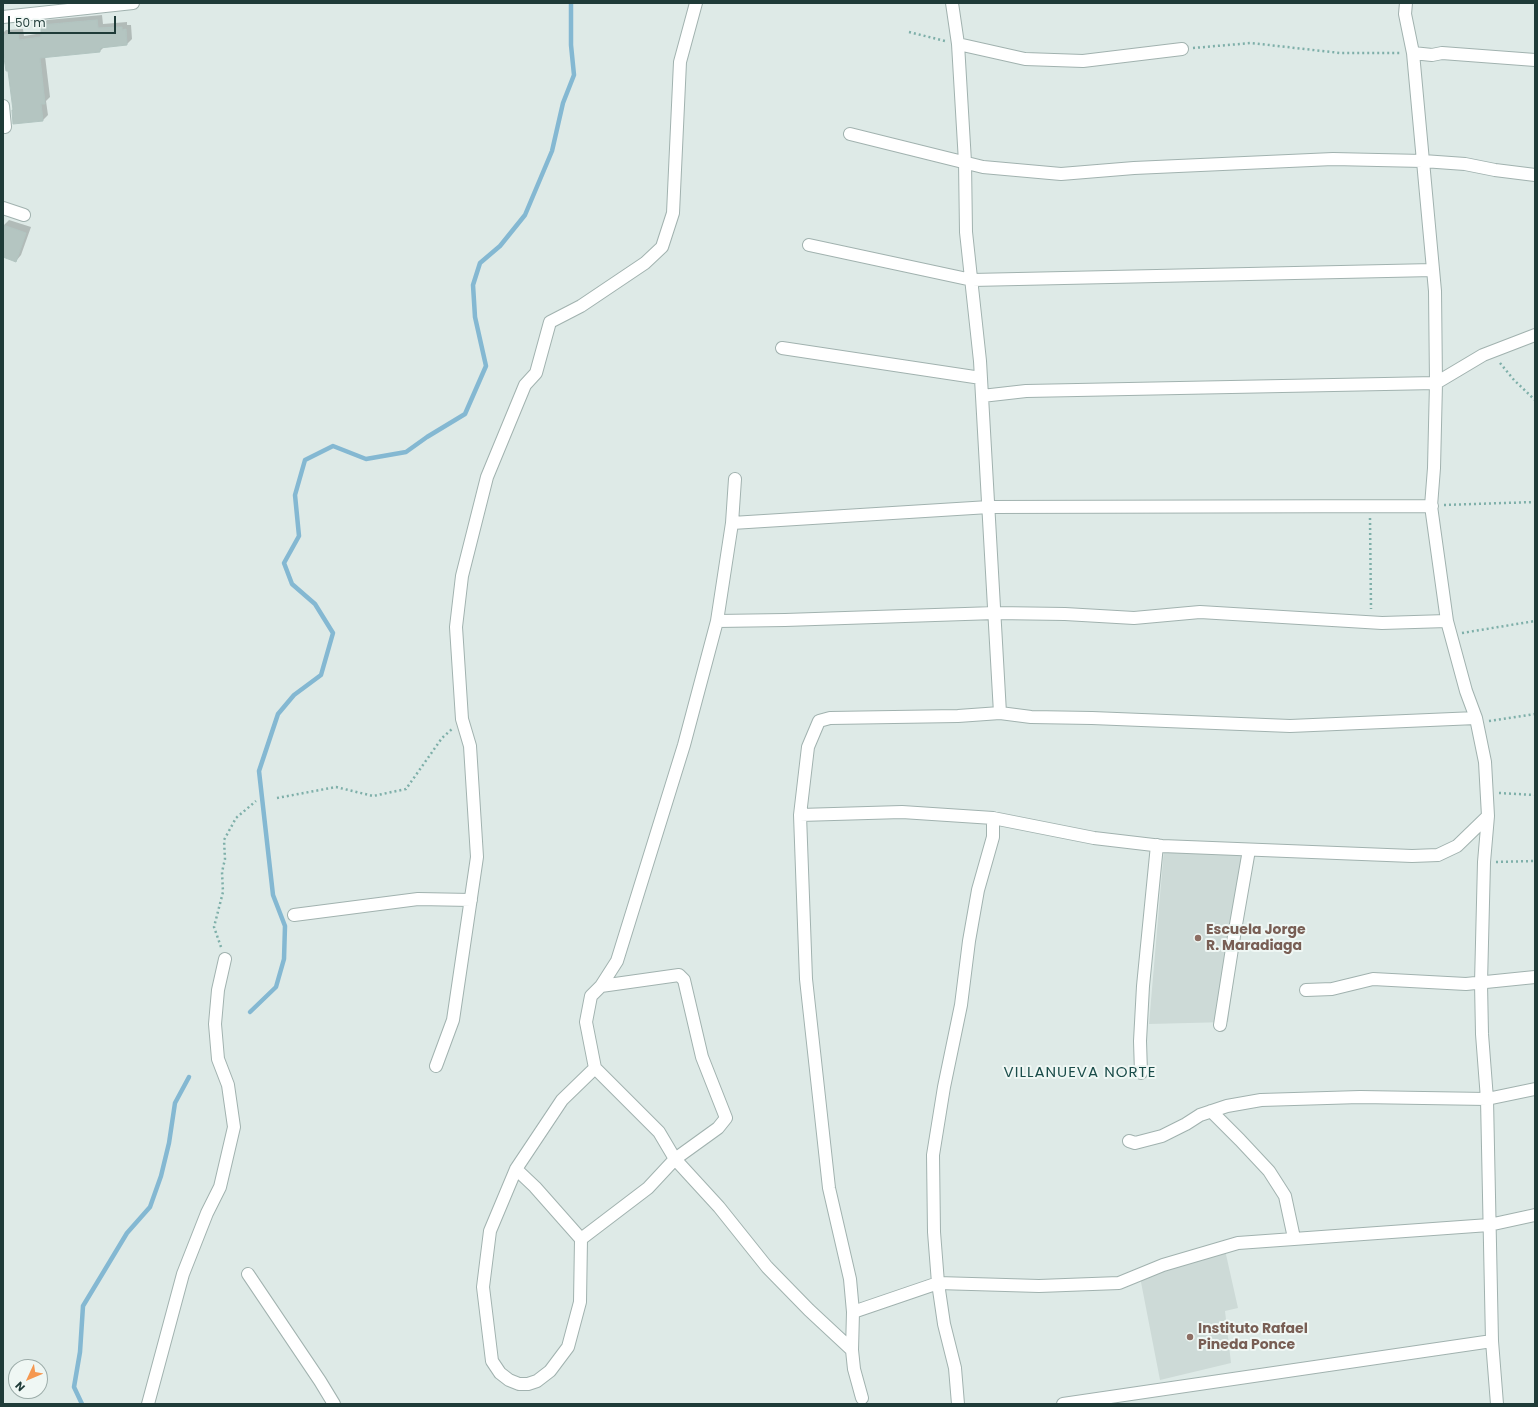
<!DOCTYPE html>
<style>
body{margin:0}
#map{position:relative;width:1538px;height:1407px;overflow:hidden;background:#deeae7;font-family:Poppins,sans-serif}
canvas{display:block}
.frame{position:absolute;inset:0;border:4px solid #1f3b38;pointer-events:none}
.north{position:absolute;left:8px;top:1359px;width:40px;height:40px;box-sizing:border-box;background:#eff7f4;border:1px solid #9caca9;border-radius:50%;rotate:226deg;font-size:11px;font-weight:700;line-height:16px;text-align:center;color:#1f3b38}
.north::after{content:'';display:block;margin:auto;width:14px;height:18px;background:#f59851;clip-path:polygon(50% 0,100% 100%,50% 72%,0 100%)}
.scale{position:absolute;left:8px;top:16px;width:108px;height:18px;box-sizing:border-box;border:2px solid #1f3b38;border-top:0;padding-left:5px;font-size:12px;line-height:14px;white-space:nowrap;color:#1f3b38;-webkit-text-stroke:3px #eff7f4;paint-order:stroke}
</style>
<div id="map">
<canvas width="1538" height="1407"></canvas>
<div class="frame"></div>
<div class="north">N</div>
<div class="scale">50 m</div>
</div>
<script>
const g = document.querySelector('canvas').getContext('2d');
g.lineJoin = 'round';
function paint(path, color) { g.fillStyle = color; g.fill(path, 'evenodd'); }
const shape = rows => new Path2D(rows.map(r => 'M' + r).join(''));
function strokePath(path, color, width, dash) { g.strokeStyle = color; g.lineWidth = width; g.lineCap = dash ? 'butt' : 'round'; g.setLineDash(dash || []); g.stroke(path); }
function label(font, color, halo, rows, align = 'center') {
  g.font = font + ' Poppins,sans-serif'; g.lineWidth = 4; g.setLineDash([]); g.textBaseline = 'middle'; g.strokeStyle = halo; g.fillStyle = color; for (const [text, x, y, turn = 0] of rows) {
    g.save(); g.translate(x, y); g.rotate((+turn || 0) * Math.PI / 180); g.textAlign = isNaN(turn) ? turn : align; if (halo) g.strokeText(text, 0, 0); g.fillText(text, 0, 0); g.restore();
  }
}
paint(shape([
 [1164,849,1251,854,1228,1022,1149,1024],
 [1225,1250,1238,1308,1225,1311,1231,1363,1160,1380,1140,1277]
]), '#cddad7');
paint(shape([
 [102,15,103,24,127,22,127,25,131,25,132,39,127,44,105,46,100,51,45,56,50,97,46,101,48,115,43,120,14,123,14,109,9,70,4,54,3,54,3,33,6,30,23,29,24,36,42,33,42,26,47,20],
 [9,220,31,227,21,255,16,261,3,256,3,226]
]), '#0003');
strokePath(shape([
 [250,1012,276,987,284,959,285,926,273,895,259,771,278,714,294,695,321,675,333,633,315,604,292,584,284,563,299,536,295,495,305,460,333,446,366,459,406,452,427,437,465,414,486,366,475,317,473,285,480,263,500,246,525,215,552,151,563,103,574,75,571,45,571,3],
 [82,1404,74,1387,80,1352,83,1306,127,1233,150,1207,161,1176,169,1143,175,1103,189,1077]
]), '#84b8d2', 4.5);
const building = shape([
 [97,20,98,28,122,27,122,30,126,29,127,45,100,48,100,52,40,58,45,104,41,104,43,121,13,124,12,110,13,110,8,71,6,71,3,51,3,35,18,33,19,40,41,37,41,25,97,20],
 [3,225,26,233,16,262,3,257,3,225]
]);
paint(building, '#b4c5c1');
strokePath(building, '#b1c4c0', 1);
const minor = shape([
 [952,3,958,44,965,162,966,232,980,361,1000,713],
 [1406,3,1405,14,1413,53,1435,291,1436,383,1434,468,1431,506,1447,621,1466,691,1476,718,1485,762,1488,816,1484,862,1481,983,1482,1034,1487,1099,1492,1341,1497,1404],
 [3,17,133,3],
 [958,44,1025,59,1083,61,1182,49],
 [1413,53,1432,55,1442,53,1535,60],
 [3,106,5,127],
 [850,134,983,167,1061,174,1134,168,1333,159,1423,161,1465,164,1495,170,1535,175],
 [3,208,24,215],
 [809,245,972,280,1433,270],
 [782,348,981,378],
 [982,396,1026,391,1436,383,1483,355,1535,335],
 [735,479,732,523,717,621,684,745,617,961,601,986,591,996,586,1022,595,1068,659,1132,675,1159,719,1207,767,1267,809,1310,852,1350],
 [732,523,989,507,1432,506],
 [717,621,785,620,995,613,1065,614,1134,618,1200,612,1382,623,1447,621],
 [800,815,902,812,993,818,1094,838,1162,846,1412,856,1438,855,1457,846,1488,816],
 [294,915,418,899,471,900],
 [1306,990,1332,989,1373,979,1466,984,1535,977],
 [1220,1025,1234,936,1249,850],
 [436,1066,453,1020,477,857,470,746,462,719,456,627,462,576,487,477,525,385,536,373,550,322,581,306,645,263,662,247,673,213,680,62,696,3],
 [1141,1073,1140,1041,1143,986,1157,845],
 [1211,1111,1240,1140,1269,1171,1285,1196,1294,1238],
 [1129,1141,1135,1143,1162,1136,1186,1124,1200,1115,1227,1106,1261,1100,1360,1097,1487,1099,1535,1089],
 [516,1169,535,1187,581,1239,580,1302,568,1347,550,1371,537,1381,528,1384,519,1384,509,1380,500,1373,492,1361,483,1287,490,1231,516,1169,562,1100,595,1068],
 [581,1239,648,1188,675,1159,718,1128,726,1118,702,1057,684,980,679,975,601,986],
 [248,1274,320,1381,334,1404],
 [853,1312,938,1283,1039,1286,1119,1283,1163,1265,1238,1243,1489,1225,1535,1215],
 [862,1398,854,1369,852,1350,853,1312,850,1279,829,1188,806,979,800,815,808,747,819,721,830,718,958,716,1000,713,1031,717,1092,718,1290,726,1476,718],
 [148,1404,183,1274,207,1213,220,1187,234,1127,228,1085,218,1059,215,1024,218,990,225,959],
 [958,1404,955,1368,944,1324,938,1283,934,1232,933,1155,944,1087,961,1005,969,941,978,890,993,837,993,818],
 [1063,1404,1492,1341]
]);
strokePath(minor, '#a1b2af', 14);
strokePath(shape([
 [909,32,945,41],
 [1193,48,1251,43,1340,53,1401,53],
 [1500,363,1514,380,1535,400],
 [1444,505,1535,502],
 [1370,518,1371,609],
 [1462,633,1535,621],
 [1489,721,1535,714],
 [1499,793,1535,795],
 [277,798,336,787,373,796,406,789,442,738,452,729],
 [1496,862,1535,861],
 [221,947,214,927,223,892,222,872,225,859,224,840,236,818,256,801]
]), '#7eafa9', 2.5, [2, 3]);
strokePath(minor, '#fff', 12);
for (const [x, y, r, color] of [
 [1198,938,4,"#8d6e63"],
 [1190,1337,4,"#8d6e63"]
]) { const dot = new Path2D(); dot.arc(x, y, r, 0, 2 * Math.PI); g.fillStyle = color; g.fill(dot); strokePath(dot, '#eff7f4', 1.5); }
label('bold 14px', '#785e54', '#eff7f4', [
 ["Escuela Jorge",1206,930],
 ["R. Maradiaga",1206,946],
 ["Instituto Rafael",1198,1329],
 ["Pineda Ponce",1198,1345]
], 'left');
g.letterSpacing = '1px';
label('15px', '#1b4d4a', '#eff7f4', [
 ["VILLANUEVA NORTE",1080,1073]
]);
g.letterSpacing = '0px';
</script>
